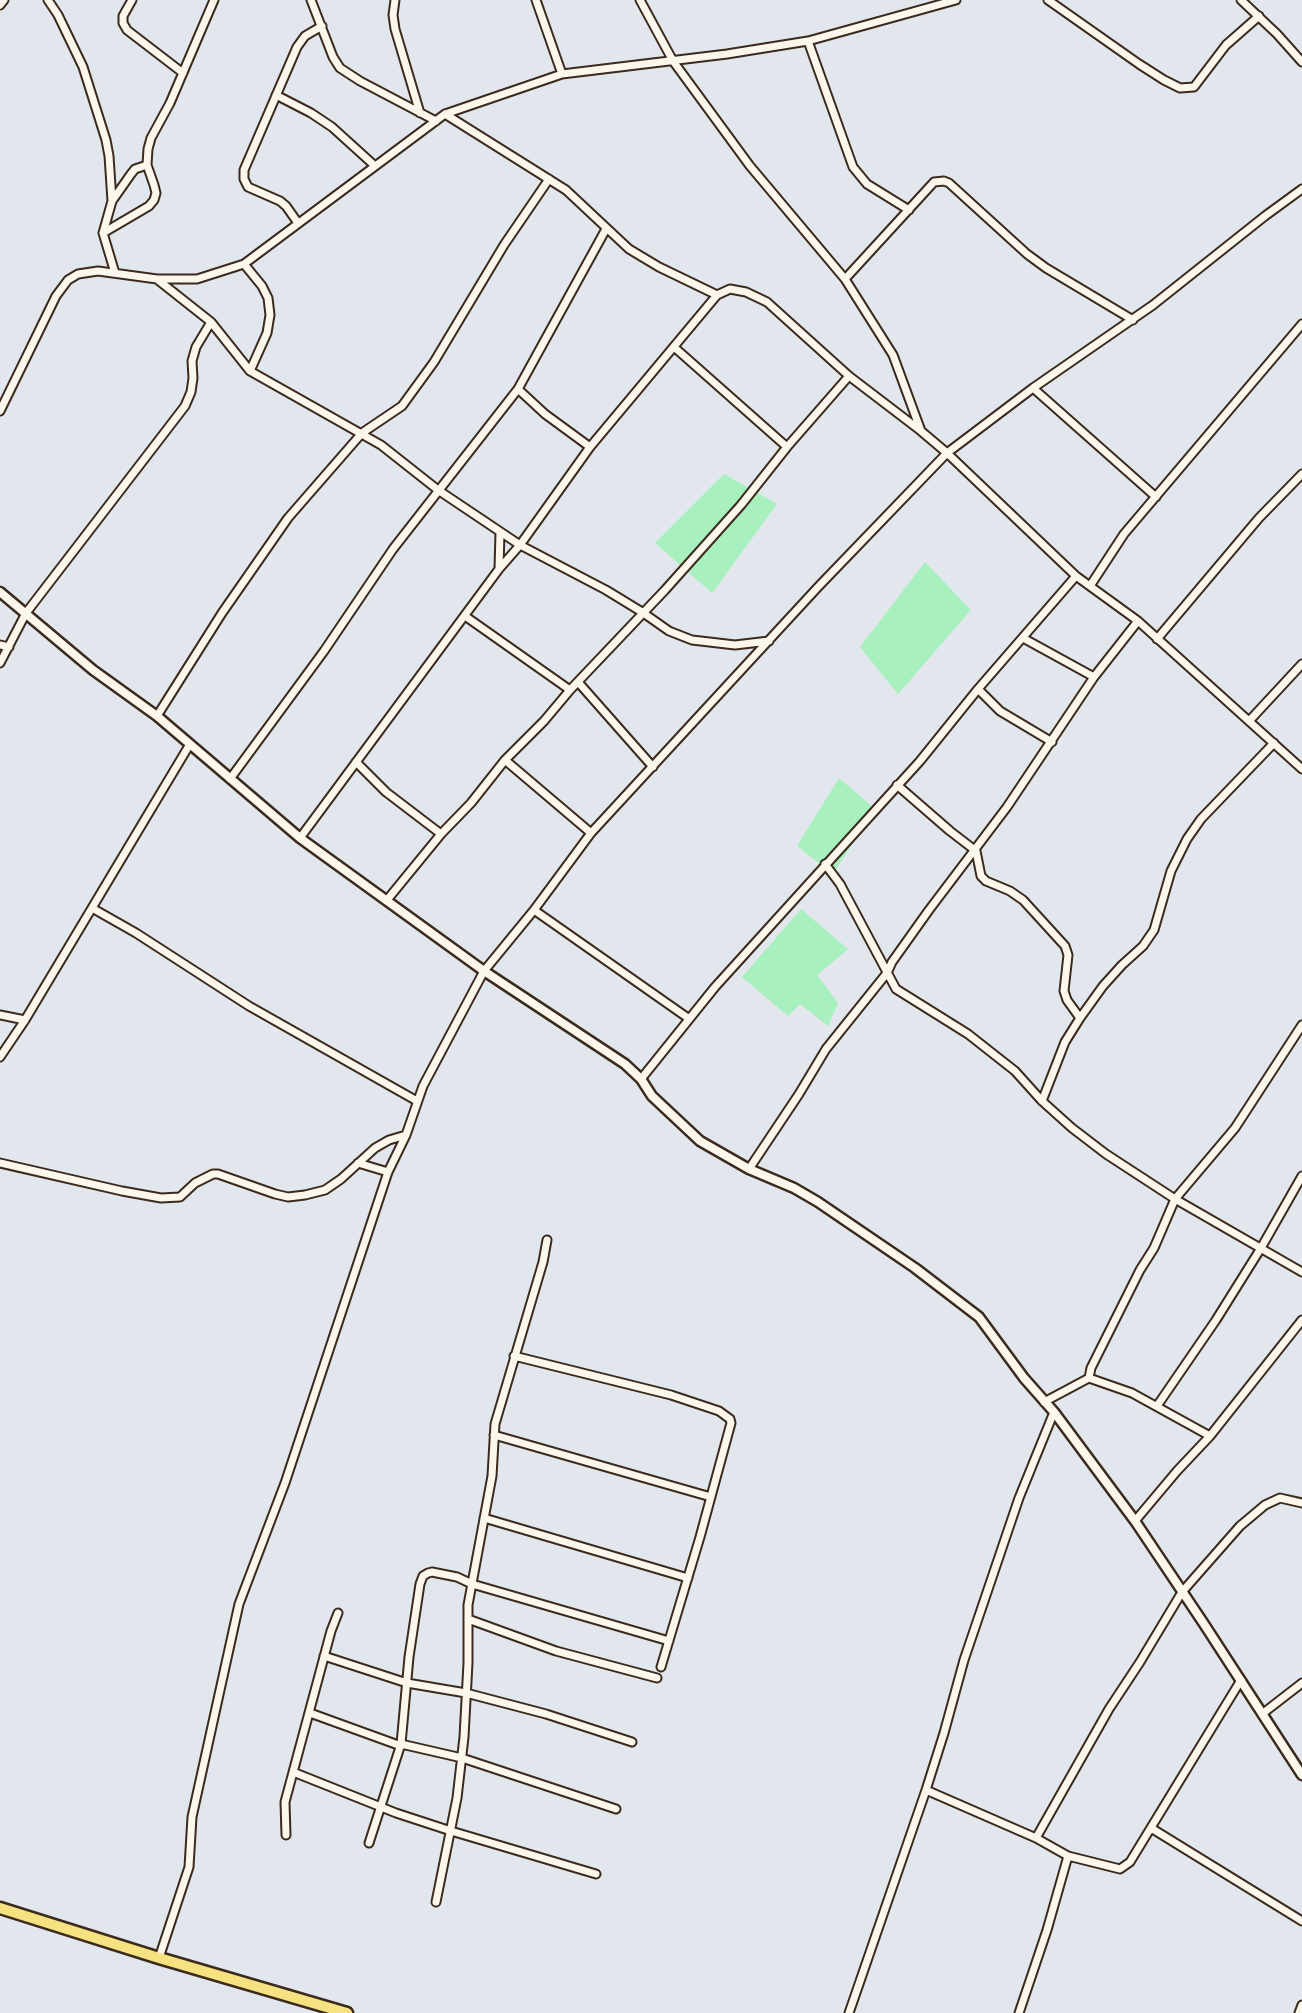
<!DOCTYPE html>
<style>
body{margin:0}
canvas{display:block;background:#e2e7ed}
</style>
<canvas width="1302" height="2013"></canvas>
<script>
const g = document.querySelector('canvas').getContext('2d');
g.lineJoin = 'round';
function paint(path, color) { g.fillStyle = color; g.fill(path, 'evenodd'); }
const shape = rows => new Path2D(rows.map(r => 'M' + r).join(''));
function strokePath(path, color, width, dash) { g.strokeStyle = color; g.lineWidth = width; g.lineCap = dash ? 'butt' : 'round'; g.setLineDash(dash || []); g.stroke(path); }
paint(shape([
 [724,474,777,504,712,593,655,543],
 [925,562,971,610,898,694,860,647],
 [839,778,875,809,833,874,797,846],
 [801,909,848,949,817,975,838,1003,828,1026,800,1004,788,1016,742,977]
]), '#a8f0bd');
const minor = shape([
 [48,0,58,15,83,67,106,140,109,156,112,201,103,233,115,273],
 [132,0,123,16,123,23,127,30,183,73],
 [311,0,333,57,340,68,360,81,436,121],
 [395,0,393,15,395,29,420,113],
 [536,0,562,74],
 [640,0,673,61,750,166,845,279,893,355,921,431,947,453,1076,576,1138,621,1302,769],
 [1048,0,1139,64,1164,80,1180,88,1194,87,1226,45,1259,16],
 [1241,0,1277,34,1302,62],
 [0,5,4,0],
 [808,41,853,167,867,184,909,210],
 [276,95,311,113,332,127,375,166],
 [445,114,566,190,629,249,659,267,717,295,730,289,746,292,767,302,849,376,921,431],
 [112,201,131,174,135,169,147,165],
 [298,223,286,206,280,201,248,187,244,179,244,170,297,47,305,36,322,26],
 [103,233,149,206,154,200,156,193,154,185,147,165,148,149,151,138,170,103,214,0],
 [244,264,262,286,268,298,270,315,267,333,250,371],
 [845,279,934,182,944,181,949,183,1027,254,1046,268,1133,320],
 [158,280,211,322,250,371,381,445,438,490,520,545,606,590,642,612,669,631,692,640,735,645,769,641],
 [674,347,787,447],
 [1033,388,1156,497],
 [518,389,545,414,590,447],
 [0,411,56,296,68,280,78,274,98,271,157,279,197,279,244,264,445,114,562,74,727,54,808,41,956,0],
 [499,569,500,532],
 [1090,586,1124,534,1302,324],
 [465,616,570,690],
 [1023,638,1094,677],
 [1157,639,1259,518,1302,474],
 [0,645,9,647],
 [0,663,26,613,185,406,191,392,193,378,192,361,196,347,211,322],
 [578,682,653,767],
 [978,689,1000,711,1052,742],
 [157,716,222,613,288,518,362,433,402,406,434,362,504,245,549,179],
 [1250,720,1302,664],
 [505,760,591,833],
 [356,762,386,792,441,834],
 [230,779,324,651,393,549,518,389,606,229],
 [897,785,950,831,976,851,981,876,986,881,1010,891,1023,900,1065,946,1068,955,1064,991,1067,1000,1080,1018],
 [300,838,499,569,520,545,590,447,717,295],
 [825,864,840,884,896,989,968,1034,1015,1071,1042,1101,1072,1128,1106,1154,1175,1199,1302,1272],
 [387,900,441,834,471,803,505,760,544,721,570,690,665,590,741,505,787,447,849,376],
 [92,908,136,933,249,1006,417,1101],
 [534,910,688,1018],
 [0,1015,25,1020],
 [0,1057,25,1020,190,744],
 [641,1079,715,987,920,761,978,689,1076,576],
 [1042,1101,1065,1042,1080,1018,1103,986,1122,965,1143,946,1154,930,1171,871,1187,839,1201,819,1274,743],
 [0,1163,122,1191,161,1198,180,1197,195,1183,213,1174,218,1174,275,1194,288,1197,305,1195,325,1190,341,1179,375,1148,389,1140,406,1135],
 [358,1163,388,1172],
 [749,1169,799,1094,826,1049,887,973,892,962,929,910,1007,807,1094,677,1138,621],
 [514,1356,671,1395,719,1411,730,1419,731,1423,700,1537,661,1667],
 [1089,1378,1091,1368,1140,1270,1154,1248,1175,1199,1235,1128,1302,1025],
 [1044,1402,1089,1378,1132,1393,1210,1436],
 [1157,1406,1216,1320,1261,1248,1302,1176],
 [494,1435,711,1497],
 [484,1518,688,1578],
 [1135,1521,1177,1471,1210,1436,1302,1320],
 [468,1619,556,1651,657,1678],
 [324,1656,407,1683,466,1693,546,1714,632,1742],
 [310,1713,401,1746],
 [1262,1714,1302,1683],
 [401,1744,462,1758,616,1809],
 [293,1772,396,1813,451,1831,596,1874],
 [926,1790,1036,1838,1068,1856,1120,1869,1130,1862,1241,1680],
 [1151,1828,1302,1921],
 [286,1835,285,1802,331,1631,338,1613],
 [1036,1838,1109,1709,1140,1662,1182,1592,1240,1526,1265,1505,1280,1498,1302,1503],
 [369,1843,401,1744,409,1657,420,1584,423,1576,428,1573,432,1572,457,1577,472,1584,669,1641],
 [436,1902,457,1798,464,1737,468,1663,468,1605,492,1476,495,1424,543,1262,547,1240],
 [159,1958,189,1867,192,1817,239,1604,285,1483,388,1172,406,1135,423,1086,484,971,534,910,591,833,818,587,947,453,1033,388,1153,305,1265,216,1302,189],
 [849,2013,926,1790,944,1733,964,1660,1019,1498,1054,1412],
 [1019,2013,1047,1930,1068,1856],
 [1299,2013,1302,2005]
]);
const tertiary = shape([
 [0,592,93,670,157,716,300,838,484,971,625,1064,641,1079,652,1096,700,1141,749,1169,794,1188,818,1202,915,1268,979,1317,1024,1378,1054,1412,1135,1521,1204,1624,1302,1775]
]);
const primary = shape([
 [0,1908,159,1958,347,2013]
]);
strokePath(minor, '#3b2a1e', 11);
strokePath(tertiary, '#3b2a1e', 13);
strokePath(primary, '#3b2a1e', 15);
strokePath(minor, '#fbf7ec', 7);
strokePath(tertiary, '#fbf7ec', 8);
strokePath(primary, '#f7e281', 10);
</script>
